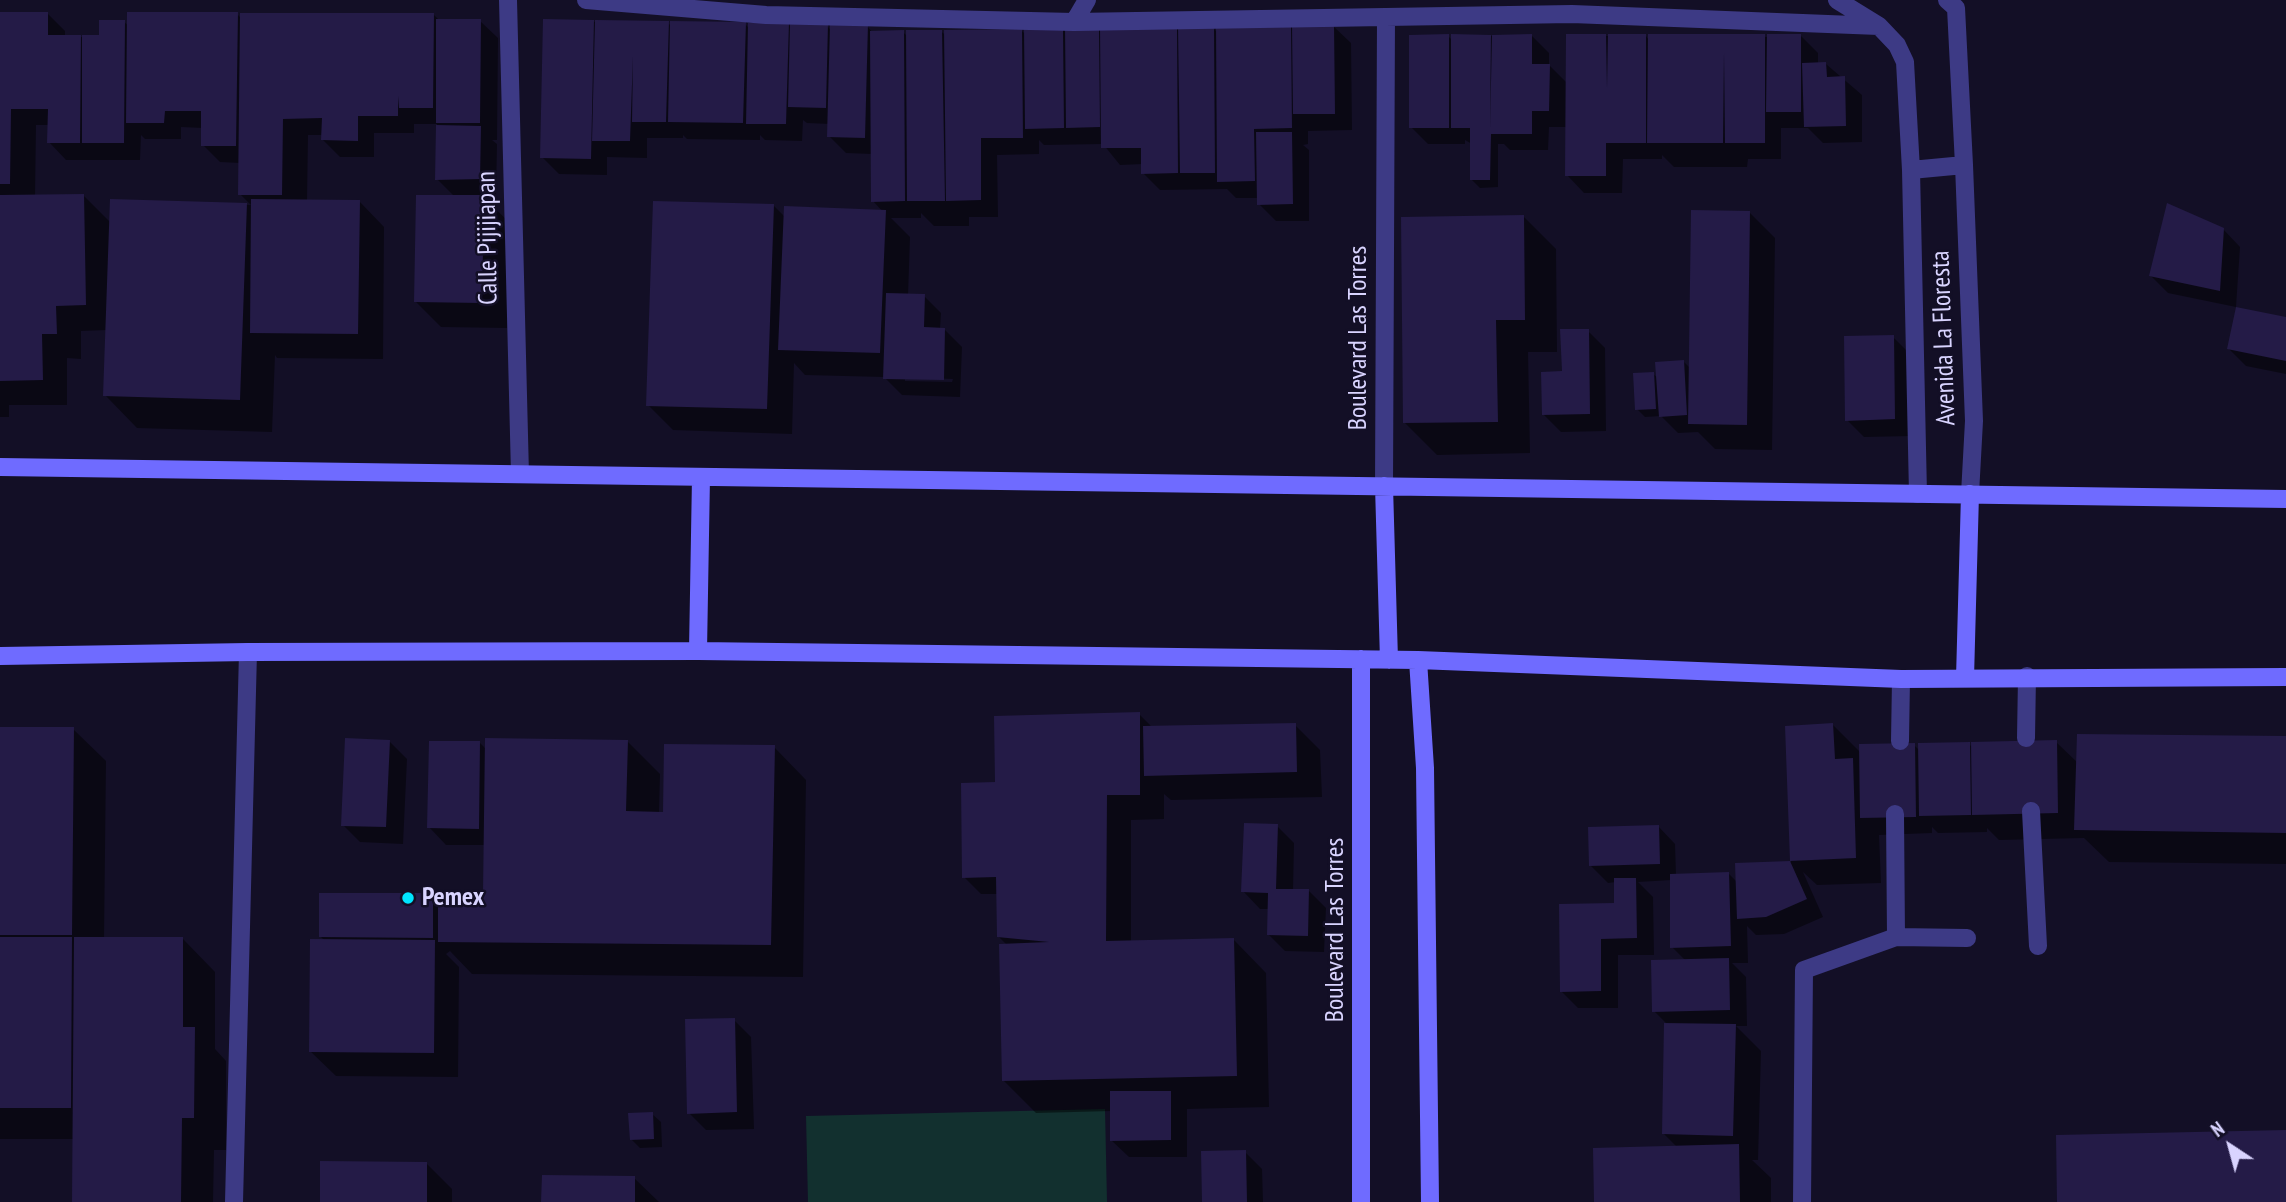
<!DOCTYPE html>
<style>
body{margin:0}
#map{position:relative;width:2286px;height:1202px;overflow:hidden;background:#130f26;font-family:"PT Sans Narrow",sans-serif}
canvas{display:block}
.north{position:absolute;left:2195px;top:1111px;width:70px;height:70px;-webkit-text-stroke:5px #130f26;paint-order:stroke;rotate:324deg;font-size:19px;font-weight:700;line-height:28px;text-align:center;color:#d9d4ff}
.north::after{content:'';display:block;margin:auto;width:24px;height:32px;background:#d9d4ff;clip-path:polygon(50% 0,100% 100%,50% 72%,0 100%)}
</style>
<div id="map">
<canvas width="2286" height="1202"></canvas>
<div class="north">N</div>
</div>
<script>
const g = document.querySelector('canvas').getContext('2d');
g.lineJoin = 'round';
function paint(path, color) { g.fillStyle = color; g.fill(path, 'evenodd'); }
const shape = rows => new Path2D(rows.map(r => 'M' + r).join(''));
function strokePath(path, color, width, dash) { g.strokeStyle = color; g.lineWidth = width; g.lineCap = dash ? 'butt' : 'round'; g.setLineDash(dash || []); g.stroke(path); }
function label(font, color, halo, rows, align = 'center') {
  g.font = font + ' "PT Sans Narrow",sans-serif'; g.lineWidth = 5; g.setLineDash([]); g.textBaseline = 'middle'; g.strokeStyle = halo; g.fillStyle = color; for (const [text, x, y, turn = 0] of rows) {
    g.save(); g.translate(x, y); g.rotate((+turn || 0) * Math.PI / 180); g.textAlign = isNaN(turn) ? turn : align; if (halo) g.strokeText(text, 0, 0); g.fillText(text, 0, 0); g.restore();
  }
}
paint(shape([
 [1105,1109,1107,1202,808,1202,806,1116]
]), '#12302f');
paint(shape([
 [0,14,48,14,65,31,65,37,101,37,124,22,129,26,237,14,241,18,434,15,440,21,480,21,498,38,497,140,492,140,497,144,496,196,482,196,509,222,507,328,441,327,416,302,455,197,437,179,437,124,414,124,414,133,374,133,374,157,340,157,323,140,323,135,308,135,307,201,359,201,384,227,383,359,277,358,275,355,272,432,137,428,105,395,107,330,81,331,81,359,67,358,67,405,9,405,9,417,0,417],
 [36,125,49,125,49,142,66,160,140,160,141,135,145,139,181,139,181,127,203,128,203,145,220,162,240,163,240,194,251,205,112,201,111,223,84,196,35,197],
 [545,21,668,23,672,27,745,24,750,29,750,25,827,26,832,31,867,26,873,33,903,32,908,37,942,32,946,36,1021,30,1026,35,1026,30,1213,28,1218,33,1217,28,1333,26,1351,43,1352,130,1308,131,1308,144,1303,145,1309,150,1309,221,1276,221,1259,204,1259,198,1236,198,1227,189,1160,190,1143,173,1143,164,1120,165,1103,144,1044,145,1039,140,1039,154,997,155,998,217,969,217,969,226,934,226,921,213,921,218,891,218,910,237,908,296,924,296,941,313,940,329,945,330,962,347,960,397,902,395,884,377,805,375,794,363,792,434,673,430,648,405,774,206,785,217,883,212,873,201,872,154,846,153,829,136,830,124,807,123,803,120,802,141,765,140,760,135,760,140,687,139,683,135,683,138,647,138,647,158,607,157,607,175,559,174,542,157],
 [905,377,953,379,952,382,905,381],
 [1448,36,1453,41,1453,36,1532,36,1549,53,1549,65,1568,84,1568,36,1646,36,1649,40,1801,36,1818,53,1818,64,1826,64,1862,95,1862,142,1823,143,1808,128,1781,128,1781,159,1748,159,1747,167,1674,167,1662,155,1662,159,1623,159,1622,193,1584,193,1567,175,1567,127,1549,127,1548,150,1510,150,1504,144,1498,144,1498,187,1480,188,1471,179,1472,144,1465,140,1465,144,1428,144,1411,127],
 [1749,212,1775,238,1772,450,1715,449,1698,432,1678,433,1661,416,1645,417,1637,409,1653,374,1658,378,1683,361,1691,369],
 [1524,217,1556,249,1557,352,1528,352,1530,453,1437,455,1405,423],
 [2223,229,2240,247,2236,307,2168,293,2151,276],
 [2286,319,2286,374,2246,366,2229,349],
 [1588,331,1605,348,1606,431,1561,432,1544,415],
 [1893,337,1910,354,1912,436,1864,437,1847,420],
 [1139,714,1153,728,1295,725,1320,750,1322,797,1171,800,1164,794,1164,819,1131,820,1131,942,1234,940,1266,973,1269,1107,1187,1109,1187,1157,1129,1157,1111,1140,1112,1111,1036,1113,1003,1080,1007,945,998,936,998,894,981,894,964,877,997,783],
 [1833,725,1861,753,1914,745,1919,750,1969,744,1973,748,2056,742,2078,763,2286,738,2286,864,2109,862,2084,838,1999,840,1987,828,1987,832,1938,833,1932,827,1932,833,1879,835,1881,883,1817,885,1803,872,1823,917,1784,934,1756,935,1747,926,1748,963,1732,963,1746,977,1747,1026,1736,1026,1761,1051,1758,1160,1752,1160,1771,1178,1771,1202,1596,1202,1677,1147,1664,1134,1666,1023,1654,1011,1686,961,1672,947,1671,880,1638,882,1653,897,1654,955,1618,955,1618,1008,1578,1008,1561,991,1616,905,1616,882,1608,883,1591,866,1658,826,1675,844,1676,875,1729,874,1737,882,1736,865,1791,862,1787,727],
 [0,729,73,729,106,761,104,939,183,939,215,972,215,1049,226,1061,226,1150,214,1150,213,1202,73,1202,74,1139,0,1139],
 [389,741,407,759,403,844,360,842,343,825],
 [627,741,660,774,659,813,665,814,774,747,806,780,803,977,472,974,450,951,446,954,459,967,458,1077,336,1076,310,1051,325,941,321,937,433,895,440,903,484,896,485,845,446,845,429,827,480,743,487,750],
 [1277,826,1294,843,1293,891,1309,891,1326,908,1324,952,1285,951,1268,934,1269,909,1260,909,1243,891],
 [734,1020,751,1037,754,1129,706,1130,689,1113],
 [652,1114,661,1122,662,1147,640,1148,631,1139],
 [1245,1152,1262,1169,1263,1202,1204,1202],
 [427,1164,452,1189,452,1202,321,1202],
 [634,1178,659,1202,543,1202]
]), '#0007');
paint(shape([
 [0,12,48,12,48,35,81,35,80,143,47,143,48,109,11,109,10,184,0,184],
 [127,12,238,12,236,146,201,146,201,111,165,111,164,123,126,123],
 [240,13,434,13,433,108,399,108,398,96,398,116,358,116,358,141,321,140,322,118,283,119,282,195,238,195],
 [436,19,481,19,480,123,436,123],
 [543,19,594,20,591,159,540,158],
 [99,20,125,20,124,143,82,143,82,35,99,35],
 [595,20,669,21,666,122,632,122,633,56,630,141,592,141],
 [670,21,746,22,743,123,668,122],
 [748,23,789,23,786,124,746,124],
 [790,23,828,24,826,108,788,107],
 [830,24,868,24,865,138,827,137],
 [1334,24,1335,114,1293,114,1292,25],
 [1291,25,1292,128,1254,129,1255,181,1217,182,1216,26],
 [1178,26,1214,26,1215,173,1180,173],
 [1100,27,1177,27,1178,173,1141,174,1141,148,1101,148],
 [1063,28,1064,128,1025,129,1024,29],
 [1065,28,1099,28,1100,127,1066,128],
 [1022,29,1023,138,981,138,981,200,946,201,944,30],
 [904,30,905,201,871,202,870,31],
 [906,30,942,30,945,201,907,201],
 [1449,34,1449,128,1409,128,1409,35],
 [1451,34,1491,35,1490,129,1492,35,1532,34,1532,64,1550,64,1549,111,1532,111,1532,134,1491,134,1490,180,1470,180,1470,128,1451,128],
 [1566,34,1606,34,1607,88,1608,34,1646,34,1646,143,1606,143,1606,176,1565,176],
 [1648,34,1765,34,1765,143,1725,143,1724,53,1723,143,1647,143],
 [1767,34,1801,34,1801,112,1766,112],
 [1826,62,1827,77,1845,76,1846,126,1804,127,1802,63],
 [436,125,481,126,480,179,435,180],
 [1256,132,1292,132,1293,204,1257,205],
 [84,194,86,305,56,306,57,334,42,334,43,380,0,381,0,195],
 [416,195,484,195,482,303,414,302],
 [110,199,247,203,240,400,103,396],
 [251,199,360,200,358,334,250,333],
 [653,201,774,204,767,409,646,406],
 [2167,203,2224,228,2220,291,2149,276],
 [784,206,886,210,880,353,778,350],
 [1691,210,1750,211,1747,425,1688,424],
 [1524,215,1525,320,1496,320,1498,422,1403,423,1401,217],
 [886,293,925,294,924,327,945,328,944,380,883,379],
 [2236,307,2286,317,2286,361,2227,349],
 [1560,329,1589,329,1590,414,1542,415,1541,372,1562,371],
 [1894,335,1895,419,1845,421,1844,336],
 [1684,360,1687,415,1659,417,1655,362],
 [1654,372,1656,409,1635,410,1633,373],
 [1140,712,1140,795,1107,795,1106,941,1234,938,1237,1076,1002,1081,999,944,1049,942,997,937,996,877,962,878,961,783,995,782,994,716],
 [1296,723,1297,772,1144,776,1143,726],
 [1833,723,1835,759,1853,758,1856,858,1790,861,1785,726],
 [0,727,74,727,72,935,0,935],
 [2077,734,2286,736,2286,833,2074,830],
 [345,738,390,740,386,827,341,826],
 [485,738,628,740,626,811,663,812,664,744,775,745,771,945,438,942,438,893,483,894],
 [2057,740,2058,813,1972,815,1971,742],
 [429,741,480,741,479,829,427,828],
 [1970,742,1971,815,1919,816,1918,743],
 [1915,743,1916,817,1860,818,1859,744],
 [1244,823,1278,824,1276,889,1309,889,1308,936,1267,935,1268,893,1241,892],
 [1659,825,1660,864,1589,866,1588,827],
 [1790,861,1807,899,1766,917,1737,919,1735,863],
 [1729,872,1731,946,1670,948,1670,874],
 [1614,878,1636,878,1637,938,1601,939,1601,991,1560,992,1559,904,1614,903],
 [319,893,433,893,433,938,319,937],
 [0,937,72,937,71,1108,0,1108],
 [74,937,183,937,183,1027,195,1027,194,1118,182,1118,181,1202,72,1202],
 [310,939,435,940,434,1053,309,1052],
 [1729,958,1730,1010,1652,1012,1651,960],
 [735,1018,737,1112,687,1114,685,1019],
 [1664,1023,1736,1024,1733,1136,1662,1134],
 [1110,1091,1171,1091,1171,1140,1110,1141],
 [653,1112,654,1139,630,1140,628,1113],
 [2286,1130,2286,1202,2057,1202,2056,1135],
 [1739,1144,1740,1202,1594,1202,1593,1148],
 [1246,1150,1247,1202,1202,1202,1201,1151],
 [320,1161,427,1162,427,1202,320,1202],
 [542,1175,635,1176,635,1202,541,1202]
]), '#241b47');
strokePath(shape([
 [2026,738,2027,676],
 [1900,741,1901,679],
 [2031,811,2038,946],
 [1895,814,1896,937],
 [1802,1202,1804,970,1896,937,1967,938]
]), '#3d3a85', 18);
strokePath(shape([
 [508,0,520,474],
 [586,0,766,15,1074,22,1572,14,1879,26],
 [1837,0,1879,26,1897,45,1905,62,1911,170,1918,494],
 [1947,0,1956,8,1964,165,1974,421,1970,494],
 [1074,22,1087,0],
 [1911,170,1964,165],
 [1384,486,1386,17],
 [234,1202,248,652]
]), '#3d3a85', 18);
strokePath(shape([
 [0,467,2286,499],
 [1384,486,1389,660],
 [698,651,701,477],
 [0,656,248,652,698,651,1418,660,1901,679,2286,677],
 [1418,660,1425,768,1430,1202],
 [1965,678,1970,494],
 [1361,1202,1361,659]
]), '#6f6bff', 18);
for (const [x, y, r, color] of [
 [408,898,7,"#00e5ff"]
]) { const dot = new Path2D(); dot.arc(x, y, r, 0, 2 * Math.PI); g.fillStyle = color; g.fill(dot); strokePath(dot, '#130f26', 2.5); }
label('26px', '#d9d4ff', '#130f26', [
 ["Calle Pijijiapan",488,238,-91],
 ["Boulevard Las Torres",1359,338,-90],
 ["Avenida La Floresta",1944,338,-92],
 ["Boulevard Las Torres",1336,930,-90]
]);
label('bold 26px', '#d9d4ff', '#130f26', [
 ["Pemex",422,898]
], 'left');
</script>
